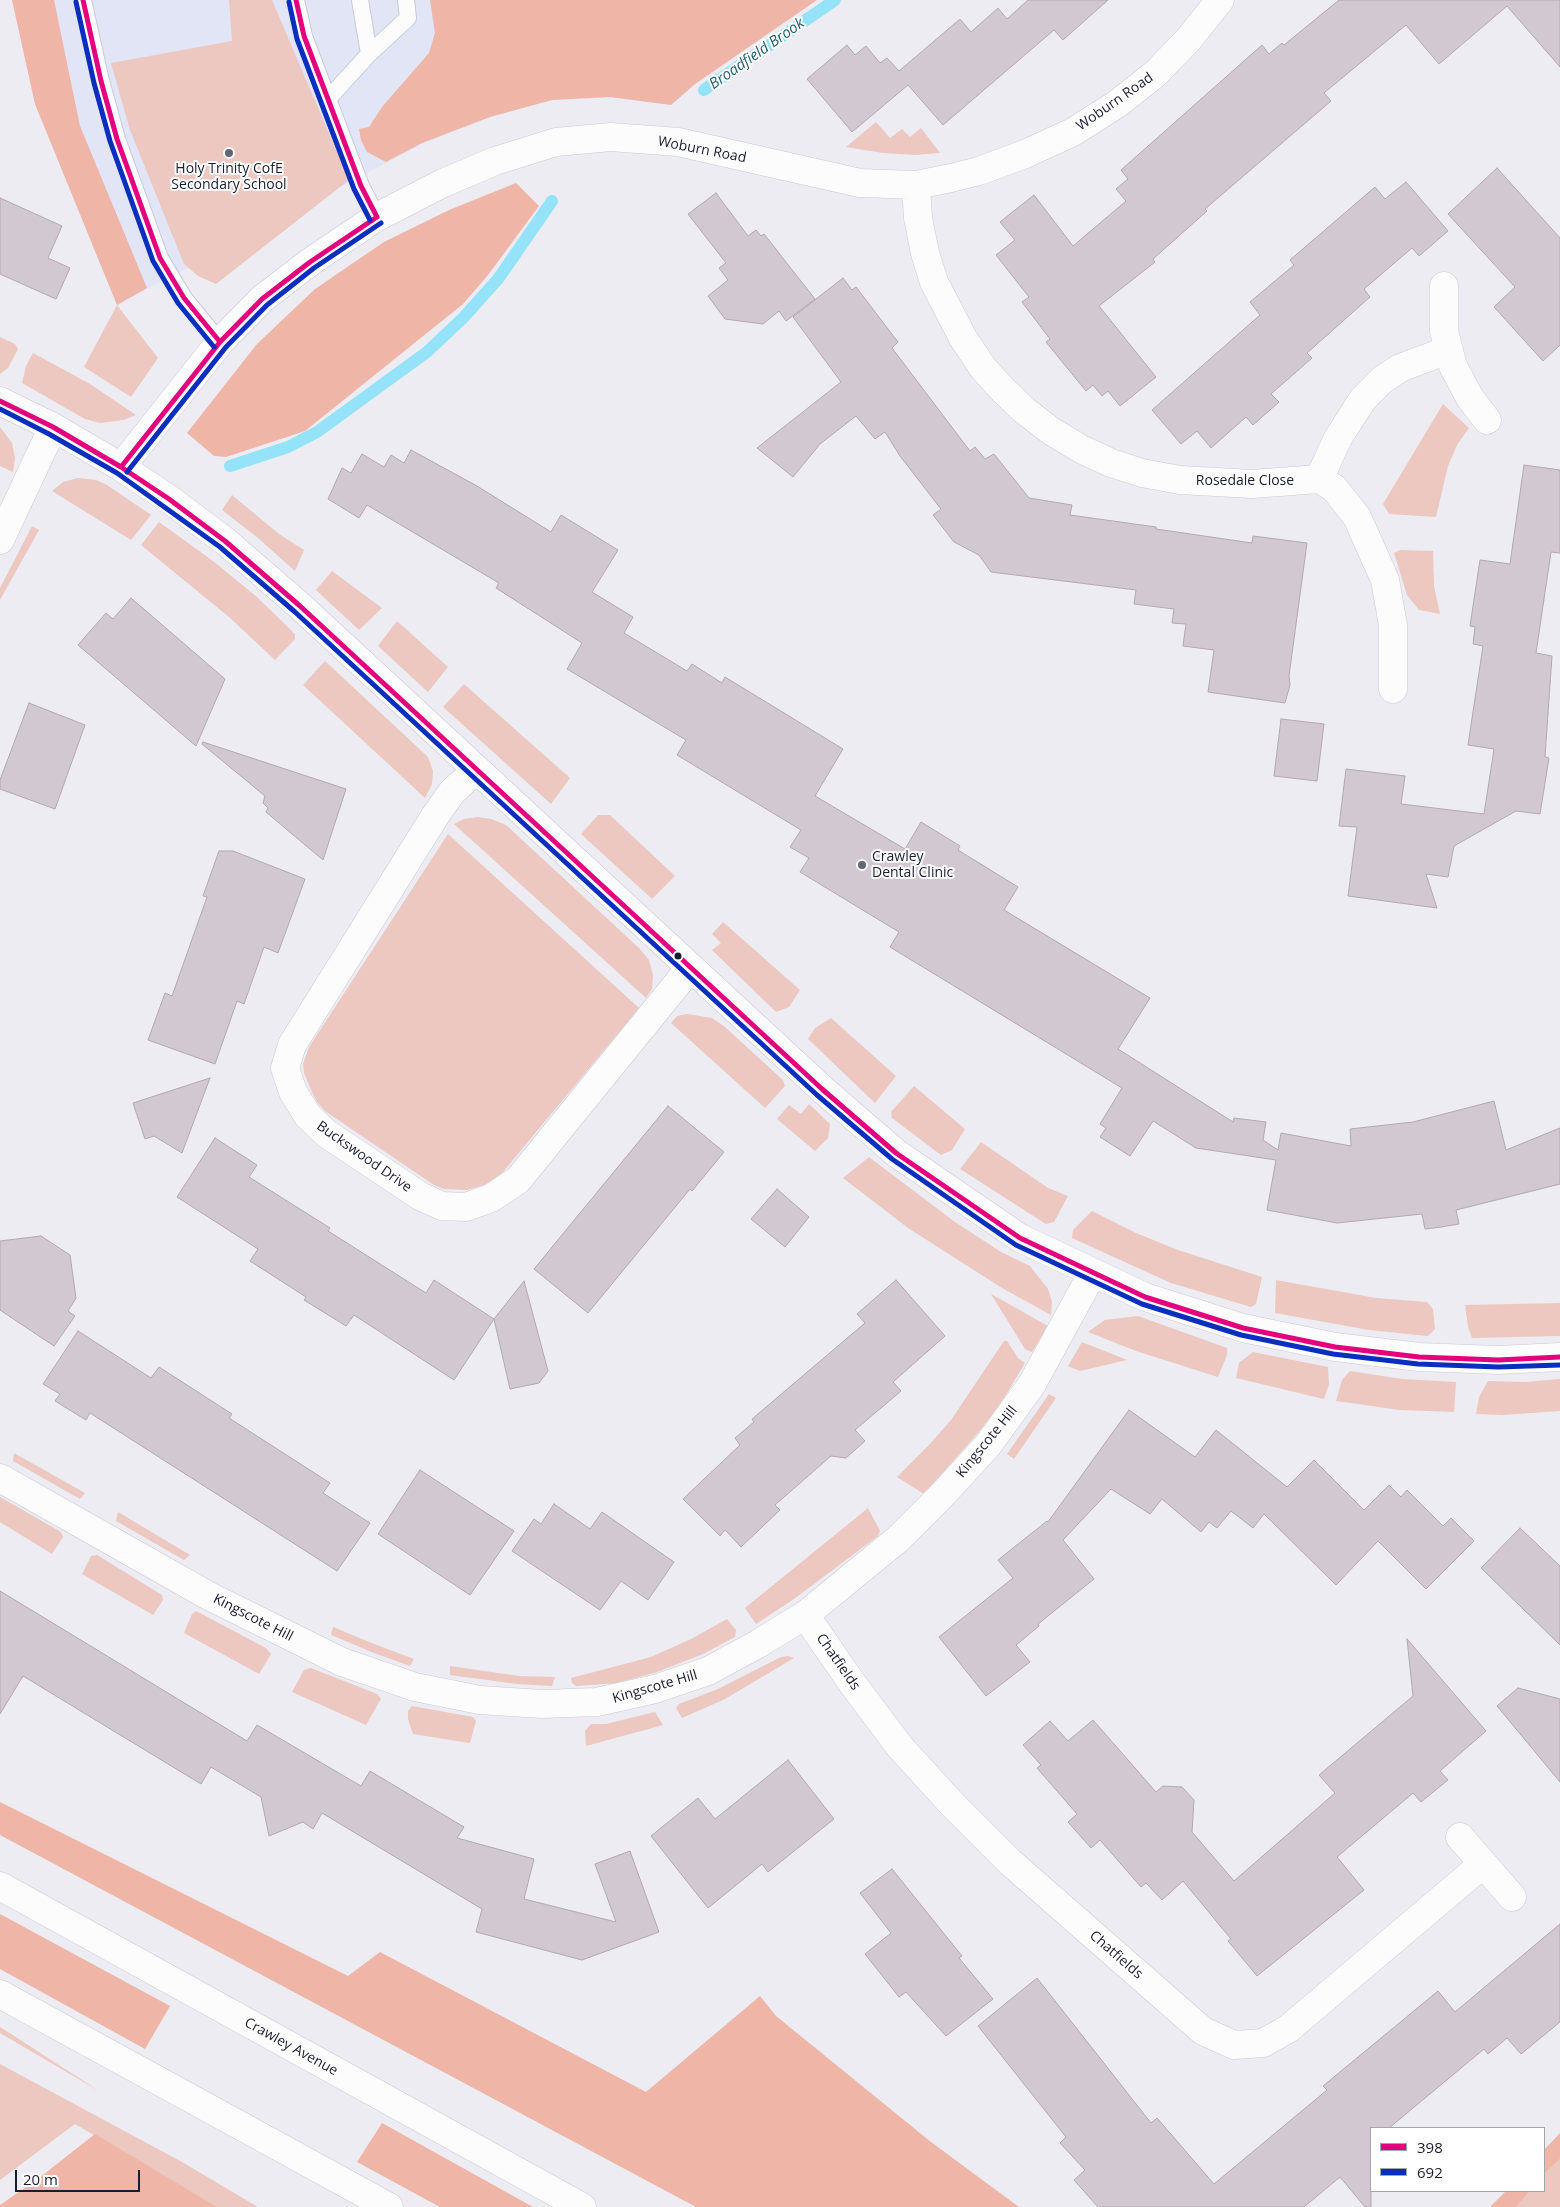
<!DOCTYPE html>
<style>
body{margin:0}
#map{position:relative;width:1560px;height:2207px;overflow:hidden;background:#ececf2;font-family:"Open Sans",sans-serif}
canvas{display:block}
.legend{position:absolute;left:1370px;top:2127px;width:175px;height:65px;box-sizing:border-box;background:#fff;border:1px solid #a3a5ad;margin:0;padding:6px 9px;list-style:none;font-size:15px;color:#1a1d32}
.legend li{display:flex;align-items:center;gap:10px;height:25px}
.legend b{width:25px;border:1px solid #a3a5ad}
.scale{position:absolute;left:15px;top:2170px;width:125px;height:22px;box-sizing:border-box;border:2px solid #1a1d32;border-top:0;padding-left:6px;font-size:15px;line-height:18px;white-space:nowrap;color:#1a1d32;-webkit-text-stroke:4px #fff;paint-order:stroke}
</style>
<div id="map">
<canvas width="1560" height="2207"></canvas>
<ul class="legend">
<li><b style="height:6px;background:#e5007d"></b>398</li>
<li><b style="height:6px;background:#0a2ebe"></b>692</li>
</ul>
<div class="scale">20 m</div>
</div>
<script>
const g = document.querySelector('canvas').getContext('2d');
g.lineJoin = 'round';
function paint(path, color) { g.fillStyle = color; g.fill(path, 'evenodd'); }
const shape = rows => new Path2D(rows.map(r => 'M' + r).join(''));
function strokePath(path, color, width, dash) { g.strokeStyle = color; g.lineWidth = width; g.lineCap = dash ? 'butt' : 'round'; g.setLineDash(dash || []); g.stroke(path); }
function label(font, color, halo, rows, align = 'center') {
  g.font = font + ' "Open Sans",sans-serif'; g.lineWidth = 4; g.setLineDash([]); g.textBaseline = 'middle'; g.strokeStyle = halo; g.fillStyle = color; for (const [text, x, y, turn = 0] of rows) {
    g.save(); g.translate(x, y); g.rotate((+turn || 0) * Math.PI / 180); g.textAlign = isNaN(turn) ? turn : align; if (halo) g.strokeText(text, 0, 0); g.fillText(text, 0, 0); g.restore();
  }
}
paint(shape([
 [12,0,817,0,695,84,671,105,610,97,552,100,490,117,422,144,117,305,35,104]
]), '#e2e5f6');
paint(shape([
 [229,0,272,0,349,180,216,284,198,276,184,264,130,130,111,63,232,41],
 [876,122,890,138,902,129,910,137,921,128,940,153,915,155,883,153,846,147],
 [117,305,158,358,131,397,84,367],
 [0,337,15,344,18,349,8,368,0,374],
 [33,353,90,384,136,415,124,420,100,423,85,419,22,383,26,366],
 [1443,404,1469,428,1457,445,1448,466,1436,517,1389,514,1383,504],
 [0,427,12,443,15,458,13,472,0,466],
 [78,478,96,480,107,485,151,515,131,540,52,491,63,482],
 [232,495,279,534,304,550,295,571,258,538,222,510],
 [159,522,213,561,257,597,295,634,295,639,275,660,229,617,141,545],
 [32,526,39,530,0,600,0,588],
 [1400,550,1433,551,1434,586,1440,614,1419,610,1407,595,1394,553],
 [332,571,382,608,359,630,316,590],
 [397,621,448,667,428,692,378,646],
 [325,661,428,757,433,771,432,784,425,798,303,685],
 [464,684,570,778,551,804,443,707],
 [598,815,610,815,675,876,652,899,581,834],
 [478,817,491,819,506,825,639,948,649,960,653,975,652,989,646,998,454,824,464,819],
 [448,834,639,1008,503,1172,490,1183,467,1190,444,1189,434,1185,325,1111,317,1102,312,1092,304,1073,303,1064,309,1047],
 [723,922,800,990,789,1007,776,1012,712,950,721,943,712,934],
 [687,1014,712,1018,725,1027,783,1080,785,1086,765,1108,671,1023,677,1016],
 [831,1018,896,1076,875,1103,808,1039,815,1028],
 [914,1086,965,1129,952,1150,941,1155,892,1118,891,1112],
 [809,1104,830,1124,828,1138,815,1151,777,1119,789,1105,801,1114],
 [981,1142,1048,1188,1068,1196,1054,1222,1046,1224,960,1169],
 [869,1157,955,1222,1001,1252,1030,1266,1048,1289,1052,1302,1051,1315,1002,1288,908,1228,843,1178],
 [1092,1211,1136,1233,1178,1250,1262,1277,1256,1304,1251,1307,1171,1283,1072,1238,1073,1230],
 [1276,1280,1376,1298,1427,1302,1433,1309,1435,1329,1428,1336,1369,1330,1275,1313],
 [991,1294,1048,1326,1032,1352,1025,1349],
 [1560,1303,1560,1336,1472,1338,1468,1327,1465,1305],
 [1138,1316,1227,1348,1227,1355,1218,1377,1136,1351,1088,1332,1105,1320],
 [1004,1341,1007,1341,1018,1358,1025,1363,998,1408,977,1434,924,1494,897,1477,929,1445,951,1420],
 [1082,1342,1127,1360,1080,1371,1068,1366],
 [1253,1352,1328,1367,1329,1384,1324,1399,1236,1378,1239,1363],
 [1350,1371,1402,1379,1456,1382,1454,1412,1400,1410,1336,1401,1342,1380],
 [1560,1379,1560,1411,1503,1415,1476,1414,1479,1397,1488,1381,1526,1382],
 [1049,1394,1056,1398,1014,1459,1007,1454],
 [14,1453,85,1493,80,1499,13,1461],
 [0,1497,61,1532,63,1537,52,1554,0,1522],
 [868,1508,880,1531,878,1536,794,1599,756,1624,745,1608],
 [118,1512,190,1555,184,1560,116,1521],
 [97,1555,162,1595,163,1600,153,1615,82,1574,91,1556],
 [196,1611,266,1648,271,1654,259,1674,184,1633,192,1614],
 [727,1619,736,1630,735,1637,703,1654,657,1672,617,1683,576,1686,572,1683,571,1678,651,1657,691,1639],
 [333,1627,377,1645,414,1659,410,1666,374,1653,331,1635],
 [788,1656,794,1658,725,1699,682,1718,676,1708,679,1704,718,1689,781,1657],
 [450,1666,519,1676,555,1677,552,1686,517,1684,450,1675],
 [311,1668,377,1694,381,1699,366,1725,292,1692,304,1670],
 [412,1706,473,1717,476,1721,470,1743,413,1734,408,1719,408,1711],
 [655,1712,663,1725,586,1746,585,1731,591,1724,606,1724],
 [0,2027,8,2032,99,2091,0,2033],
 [0,2064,182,2162,258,2207,217,2207,75,2124,0,2180],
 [1560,2159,1560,2207,1516,2207,1530,2191,1544,2191,1544,2174]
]), '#ecc8c0');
paint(shape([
 [12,0,54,0,80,126,147,288,117,305,35,104],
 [430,0,817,0,695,84,671,105,610,97,552,100,490,117,422,143,386,162,367,152,361,140,359,129,369,127,382,107,429,53,435,33],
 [516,183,539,206,488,275,463,304,305,431,226,457,214,456,187,433,257,344,315,289,384,242,449,210],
 [0,1802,348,1976,380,1952,646,2092,760,1996,776,2016,931,2142,1019,2207,696,2207,0,1835],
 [0,1914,170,2006,145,2049,0,1969],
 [382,2123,533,2207,440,2207,357,2162],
 [1560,2133,1560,2159,1544,2174,1544,2150],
 [95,2134,217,2207,0,2207,0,2205,39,2178],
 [1506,2191,1530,2191,1516,2207,1490,2207]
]), '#efb5a6');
strokePath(shape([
 [704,90,835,0],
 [230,466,288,447,317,432,427,352,463,318,498,279,552,201]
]), '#94e3f9', 12);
const building = shape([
 [1028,0,1108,0,1063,40,1054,30,943,125,908,85,852,132,807,79,847,45,855,55,866,46,880,63,887,58,899,71,960,19,971,32,998,8,1007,19,1028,0],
 [1339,0,1560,0,1560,67,1507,6,1439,64,1406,25,1324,93,1331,101,1205,209,1207,211,1153,259,1155,262,1099,306,1156,377,1120,406,1108,391,1102,396,1093,385,1086,391,1046,342,1050,339,1022,302,1029,297,996,255,1015,240,1000,222,1034,195,1073,246,1126,201,1116,189,1128,179,1121,170,1262,45,1269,54,1282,43,1284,45,1339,0],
 [1497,168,1560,238,1560,345,1543,361,1494,307,1515,287,1448,214,1497,168],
 [1406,182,1448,231,1419,256,1412,248,1364,289,1370,297,1307,353,1312,358,1271,394,1279,402,1253,425,1246,417,1211,448,1197,431,1181,444,1152,410,1260,315,1250,302,1294,265,1290,260,1375,187,1385,199,1406,182],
 [716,193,748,236,756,230,761,236,764,234,815,299,786,321,779,311,763,324,725,319,708,296,728,280,719,268,726,263,688,214,716,193],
 [0,198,62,226,48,258,70,268,56,299,0,274,0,198],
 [843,278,852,290,856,287,898,342,892,348,970,451,975,447,985,459,994,454,1029,498,1072,505,1070,515,1156,527,1156,529,1252,543,1253,536,1307,543,1289,676,1290,685,1285,703,1208,692,1214,650,1183,646,1186,624,1172,623,1174,609,1134,604,1136,590,991,572,979,555,954,542,933,515,941,509,900,456,885,432,875,439,856,416,820,444,793,477,757,448,841,382,793,317,843,278],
 [411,450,477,486,551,532,561,515,618,550,592,592,633,617,624,633,687,671,692,664,722,683,725,677,843,749,815,796,905,849,921,822,960,846,958,850,1018,887,1004,910,1150,998,1118,1049,1233,1122,1234,1118,1266,1122,1263,1140,1278,1150,1281,1133,1351,1146,1350,1129,1413,1122,1494,1101,1506,1150,1560,1128,1560,1184,1456,1210,1459,1224,1441,1227,1425,1229,1422,1214,1337,1223,1267,1210,1276,1160,1196,1148,1153,1121,1130,1156,1100,1137,1106,1128,1100,1124,1122,1088,890,947,899,932,800,872,809,858,790,847,801,830,677,755,686,740,567,669,582,643,496,588,499,583,367,505,359,518,328,499,342,468,351,473,362,454,384,467,391,455,404,463,411,450],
 [1524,465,1560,470,1560,553,1551,552,1536,653,1552,656,1545,757,1549,758,1540,814,1516,811,1454,846,1448,877,1426,874,1437,908,1348,896,1357,827,1339,826,1346,769,1405,776,1401,804,1484,814,1494,749,1468,745,1483,646,1473,644,1475,627,1470,626,1480,560,1510,564,1524,465],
 [131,598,225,679,196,746,78,645,106,613,113,619,131,598],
 [29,703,85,725,55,809,0,789,0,780,29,703],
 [1281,719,1324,724,1317,781,1274,776,1281,719],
 [203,742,346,789,323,860,266,812,268,808,263,803,265,796,202,744,203,742],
 [219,851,233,851,305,879,278,953,264,947,244,1004,237,1001,215,1064,148,1040,165,993,172,996,207,897,203,896,219,851],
 [210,1078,182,1153,154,1136,145,1139,133,1103,210,1078],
 [668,1106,724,1152,692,1191,690,1189,588,1313,534,1269,668,1106],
 [215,1138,257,1165,249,1177,330,1228,328,1231,426,1293,434,1280,494,1319,454,1380,354,1315,346,1326,304,1300,306,1297,250,1261,258,1249,177,1197,215,1138],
 [777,1189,809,1217,785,1247,751,1219,777,1189],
 [41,1236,70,1255,76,1298,68,1311,75,1316,54,1346,0,1310,0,1241,41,1236],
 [896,1280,945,1336,893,1382,901,1391,855,1430,865,1441,846,1458,831,1456,775,1505,780,1510,741,1547,725,1530,720,1536,683,1499,740,1445,735,1438,754,1422,752,1419,865,1323,857,1314,896,1280],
 [524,1281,548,1371,539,1383,510,1389,494,1319,524,1281],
 [78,1331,151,1378,159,1367,232,1414,229,1418,330,1483,323,1493,370,1523,337,1571,90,1413,86,1420,55,1401,60,1394,43,1384,78,1331],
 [1129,1410,1195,1457,1216,1430,1287,1487,1314,1460,1364,1510,1389,1485,1401,1497,1407,1490,1443,1526,1451,1518,1474,1541,1426,1589,1378,1541,1336,1585,1264,1514,1253,1528,1231,1511,1217,1528,1209,1522,1201,1532,1162,1499,1150,1514,1111,1489,1063,1540,1094,1579,1038,1624,1039,1626,1016,1645,1030,1662,986,1696,939,1637,1013,1578,998,1560,1047,1521,1048,1522,1129,1410],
 [420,1470,514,1531,470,1595,378,1534,420,1470],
 [554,1504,590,1529,602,1512,674,1562,648,1600,621,1581,600,1610,512,1551,534,1519,541,1524,554,1504],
 [1520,1528,1560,1566,1560,1645,1481,1568,1520,1528],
 [0,1591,247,1741,257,1725,361,1786,370,1771,464,1827,457,1838,534,1859,524,1899,616,1922,595,1864,630,1851,659,1932,582,1960,476,1932,482,1909,322,1813,313,1829,303,1822,269,1836,261,1797,211,1767,201,1784,23,1676,0,1714,0,1591],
 [1407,1639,1486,1731,1440,1771,1448,1780,1421,1802,1413,1793,1337,1857,1364,1890,1257,1976,1228,1941,1231,1939,1183,1881,1162,1900,1146,1883,1141,1887,1100,1840,1091,1848,1068,1822,1077,1814,1037,1768,1041,1765,1023,1745,1050,1721,1068,1741,1093,1720,1156,1792,1163,1786,1182,1787,1194,1800,1192,1832,1234,1881,1335,1793,1319,1775,1413,1696,1407,1639],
 [1518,1688,1560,1699,1560,1782,1497,1706,1518,1688],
 [788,1760,834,1819,768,1872,762,1864,708,1908,651,1836,698,1798,715,1819,788,1760],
 [892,1869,962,1956,959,1958,993,1999,946,2036,906,1992,899,1997,865,1954,891,1933,860,1893,892,1869],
 [1560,1924,1560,2022,1521,2054,1507,2038,1488,2054,1484,2049,1389,2128,1371,2128,1371,2207,1365,2207,1340,2177,1304,2207,1098,2207,1074,2180,1085,2170,1060,2143,1066,2137,978,2026,1037,1978,1151,2123,1157,2118,1214,2184,1327,2090,1323,2086,1438,1991,1455,2012,1560,1924]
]);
paint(building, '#d2c8d2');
strokePath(building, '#b2a8b2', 1);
const service = shape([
 [83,0,101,81,117,139,160,258,184,298,220,342],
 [296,0,304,36,361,186,377,217],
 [369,54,408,18,406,0],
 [328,99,369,54,360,0]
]);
const minor = shape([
 [916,185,918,218,925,253,934,282,963,338,983,368,1003,390,1024,410,1051,431,1081,449,1111,463,1142,473,1180,480,1252,484,1319,479],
 [1444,286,1444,331,1453,366,1470,398,1487,420],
 [121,467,220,342,262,299,310,262,377,217,443,183,495,161,556,142,611,137,678,142,860,183,916,185,951,178,979,171,1025,154,1073,132,1117,104,1155,74,1188,40,1220,0],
 [0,540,53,427],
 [1393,689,1393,625,1385,580,1357,517,1334,488,1319,479,1338,438,1363,399,1382,380,1400,368,1448,350],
 [476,770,452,792,435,816,292,1045,285,1068,293,1092,308,1116,327,1134,420,1196,442,1206,466,1207,491,1198,518,1180,690,968],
 [0,1478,209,1596,342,1662,415,1687,480,1700,542,1704,597,1702,655,1689,708,1671,758,1644,805,1615,898,1539,943,1494,988,1445,1032,1384,1092,1274],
 [805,1615,852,1683,900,1747,953,1805,1010,1862,1203,2031,1234,2045,1263,2043,1288,2029,1483,1864],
 [1460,1837,1512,1897]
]);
const tertiary = shape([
 [0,401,53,427,121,467,169,499,225,541,300,606,822,1089,896,1153,1020,1238,1145,1297,1243,1328,1335,1347,1419,1357,1498,1360,1560,1357]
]);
const primary = shape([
 [0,1886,582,2207],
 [0,1994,389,2207]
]);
strokePath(service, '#c8cad8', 18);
strokePath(minor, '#c8cad8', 29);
strokePath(tertiary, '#c8cad8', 29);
strokePath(primary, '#c8cad8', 29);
strokePath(service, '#fcfcfd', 16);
strokePath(minor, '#fcfcfd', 28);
strokePath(tertiary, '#fcfcfd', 28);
strokePath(primary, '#fcfcfd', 28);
strokePath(shape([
 [83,0,101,81,117,139,160,258,184,298,220,342],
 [296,0,304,36,361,186,377,217],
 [0,401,53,427,121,467,169,499,225,541,300,606,822,1089,896,1153,1020,1238,1145,1297,1243,1328,1335,1347,1419,1357,1498,1360,1560,1357],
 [121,467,220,342,262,299,310,262,377,217]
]), '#e5007d', 5);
strokePath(shape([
 [76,2,94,83,110,141,153,261,178,303,214,347],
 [289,2,297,39,354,189,370,220],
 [0,409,49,434,117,473,220,547,295,612,817,1095,892,1159,1016,1245,1142,1304,1241,1335,1333,1354,1418,1364,1498,1367,1560,1365],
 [127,472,226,347,267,305,314,268,381,223]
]), '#0a2ebe', 5);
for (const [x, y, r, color] of [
 [229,153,5,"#646575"],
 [862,865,5,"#646575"],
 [678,956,4.5,"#1a1d32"]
]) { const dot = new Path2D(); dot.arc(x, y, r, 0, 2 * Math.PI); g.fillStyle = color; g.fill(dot); strokePath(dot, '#fff', 2); }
label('14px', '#1a1d32', '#fff', [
 ["Woburn Road",1115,102,-35],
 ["Woburn Road",702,150,11],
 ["Rosedale Close",1245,481],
 ["Buckswood Drive",364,1157,35],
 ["Kingscote Hill",987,1442,-51],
 ["Kingscote Hill",253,1618,27],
 ["Chatfields",838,1662,55],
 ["Kingscote Hill",655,1687,-16],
 ["Chatfields",1116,1955,41],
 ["Crawley Avenue",291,2047,29]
]);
label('14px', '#1a1d32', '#fff', [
 ["Holy Trinity CofE",229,169],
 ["Secondary School",229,185],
 ["Crawley",872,857,"left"],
 ["Dental Clinic",872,873,"left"]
]);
label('italic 15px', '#226070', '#fff', [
 ["Broadfield Brook",757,54,-35]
]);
</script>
